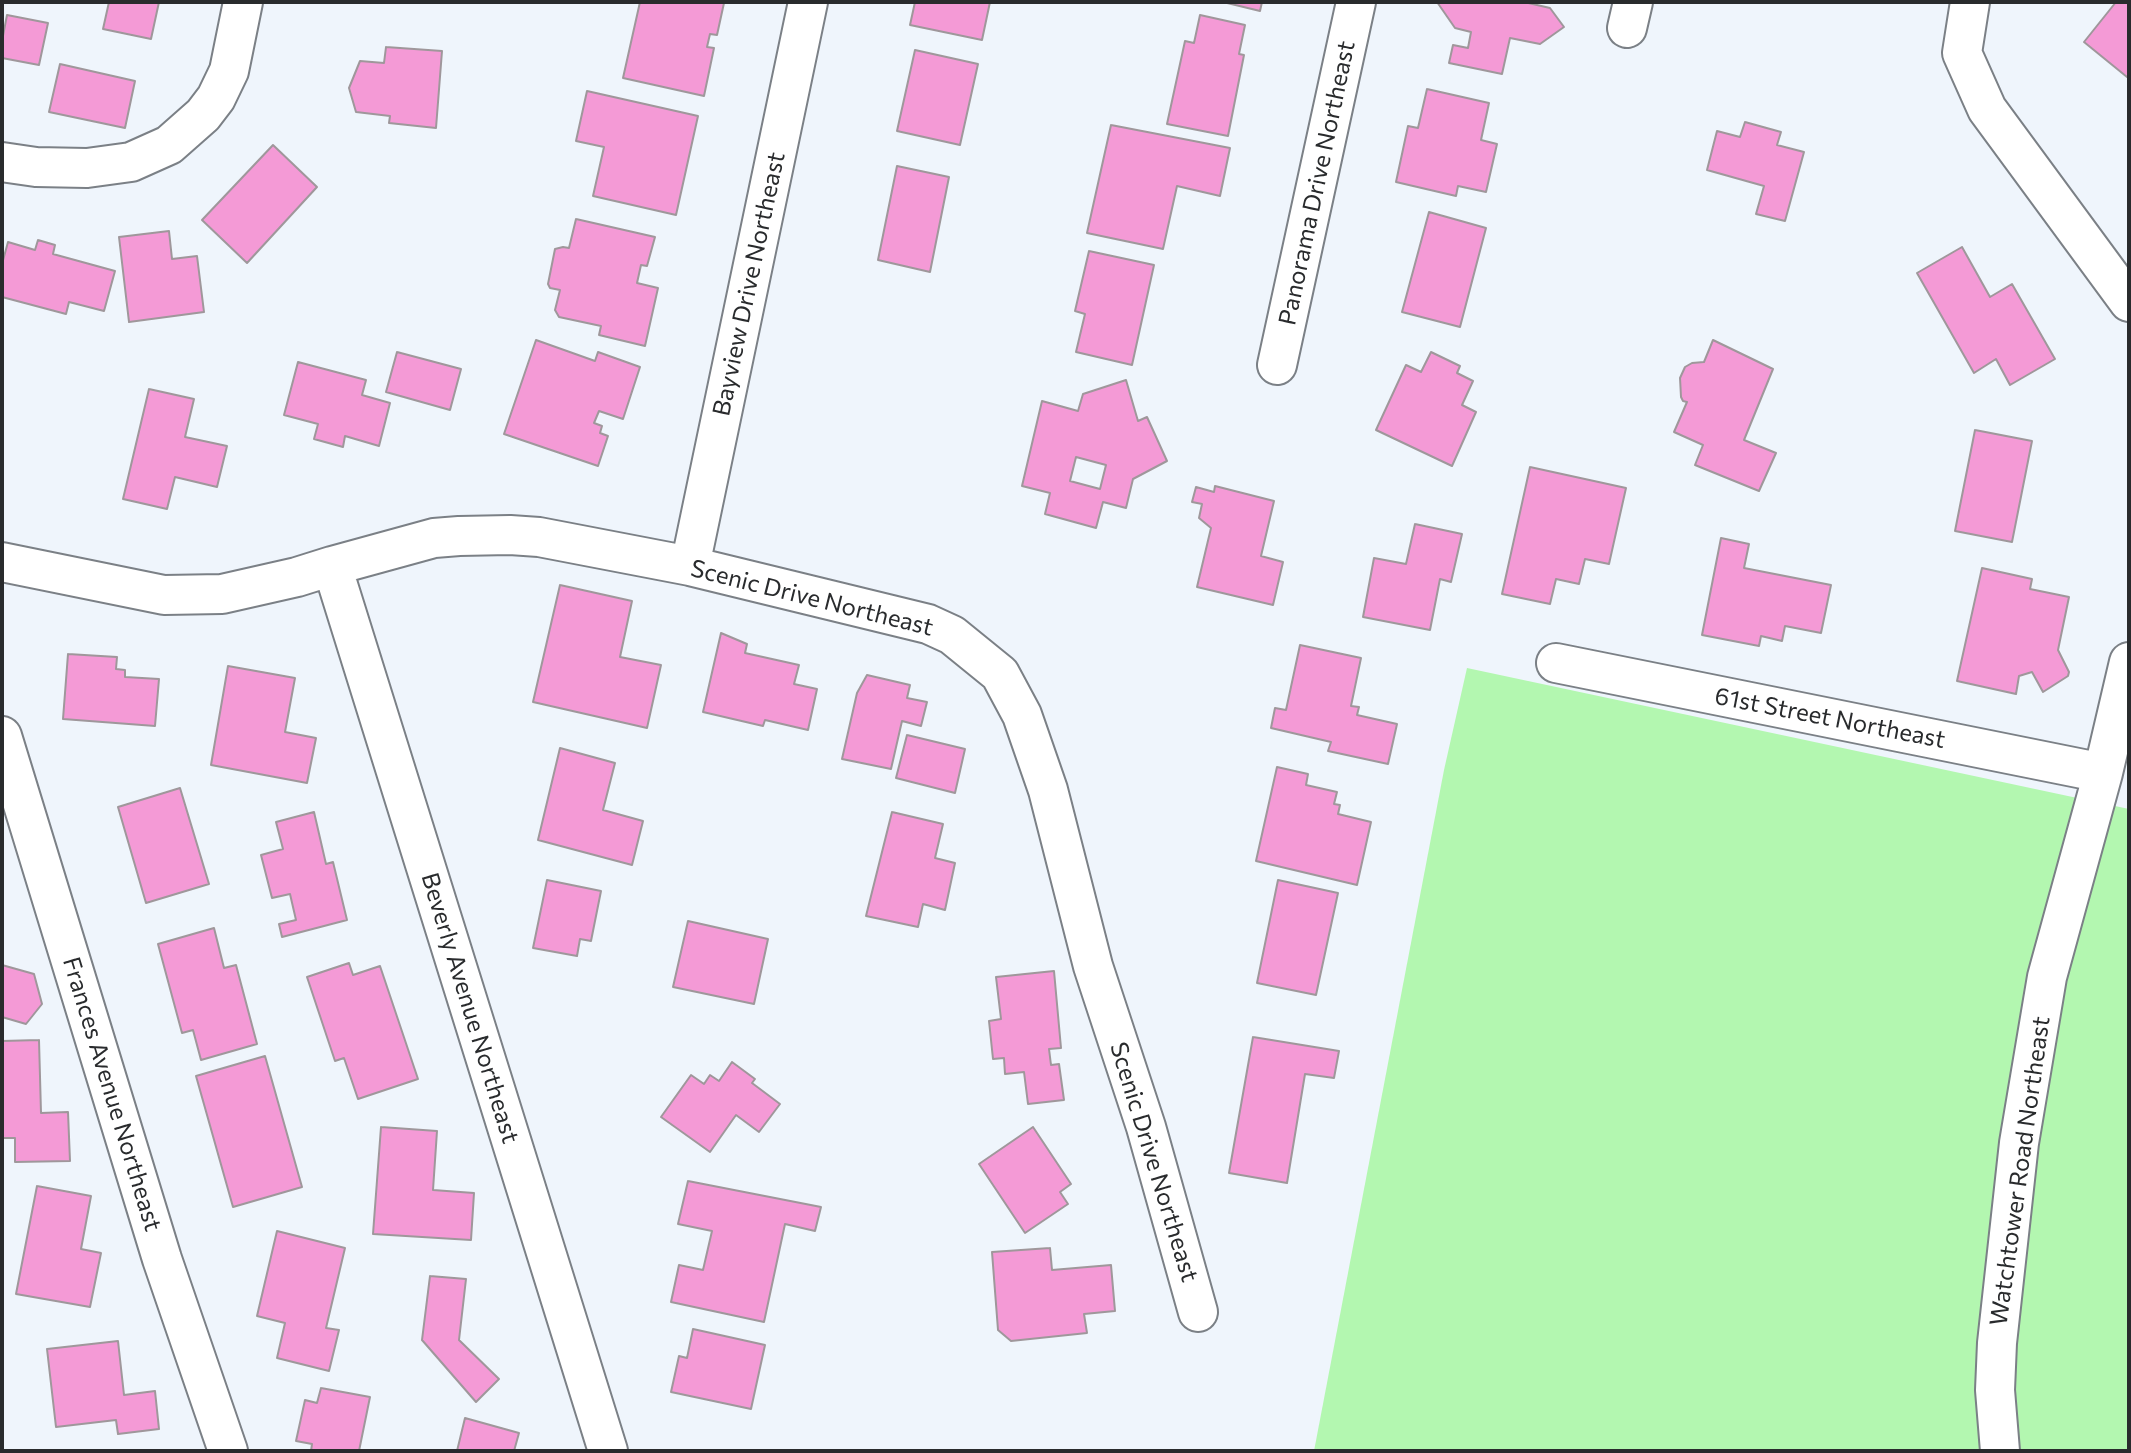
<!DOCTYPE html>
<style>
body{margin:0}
#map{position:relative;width:2131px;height:1453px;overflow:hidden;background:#eff5fc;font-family:Commissioner,sans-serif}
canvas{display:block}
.frame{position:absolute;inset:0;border:4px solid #292b2d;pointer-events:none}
</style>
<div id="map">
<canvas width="2131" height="1453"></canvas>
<div class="frame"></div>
</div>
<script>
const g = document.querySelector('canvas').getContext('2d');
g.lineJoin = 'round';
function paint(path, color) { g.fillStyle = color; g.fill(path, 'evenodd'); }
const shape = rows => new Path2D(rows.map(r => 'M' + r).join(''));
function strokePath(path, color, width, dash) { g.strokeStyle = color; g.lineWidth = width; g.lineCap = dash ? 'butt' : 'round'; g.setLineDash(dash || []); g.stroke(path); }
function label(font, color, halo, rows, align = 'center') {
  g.font = font + ' Commissioner,sans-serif'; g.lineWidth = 6; g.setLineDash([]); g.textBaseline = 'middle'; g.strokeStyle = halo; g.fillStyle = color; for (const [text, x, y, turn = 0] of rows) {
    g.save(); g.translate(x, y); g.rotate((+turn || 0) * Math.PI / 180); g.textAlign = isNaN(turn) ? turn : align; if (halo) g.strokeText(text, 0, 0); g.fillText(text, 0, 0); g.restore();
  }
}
paint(shape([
 [1467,668,2129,809,2129,1451,1314,1451,1444,770]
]), '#b3f7b0');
const building = shape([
 [109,2,159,2,151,39,103,29,109,2],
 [640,2,724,3,717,35,710,34,707,47,714,48,704,96,623,78,640,2],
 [915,2,990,2,982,40,910,25,915,2],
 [1223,2,1262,2,1260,11,1223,2],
 [1437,2,1524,2,1550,8,1564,27,1540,44,1510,38,1502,74,1449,63,1453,45,1468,48,1471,32,1455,28,1437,2],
 [2116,2,2129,2,2129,76,2127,77,2084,42,2116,2],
 [7,15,48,23,39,65,2,58,2,41,7,15],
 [1200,15,1245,25,1239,54,1244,55,1228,136,1167,124,1185,41,1194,43,1200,15],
 [386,47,442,51,436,128,389,123,390,116,356,112,349,88,360,61,384,63,386,47],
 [915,50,978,64,960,145,897,131,915,50],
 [60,64,135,81,125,128,49,112,60,64],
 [1427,89,1489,103,1481,140,1497,144,1486,192,1458,186,1456,196,1396,182,1408,126,1418,128,1427,89],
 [587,91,698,116,676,215,593,196,604,147,576,141,587,91],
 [1745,122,1781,132,1777,145,1804,152,1785,221,1756,214,1764,186,1707,170,1717,131,1740,137,1745,122],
 [1111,125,1230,148,1220,196,1177,186,1163,249,1087,233,1111,125],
 [273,145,317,187,247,263,202,220,273,145],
 [897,166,949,177,930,272,878,260,897,166],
 [1429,212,1486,228,1460,327,1402,312,1429,212],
 [576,219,655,237,647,266,641,265,637,283,658,288,645,346,599,335,601,326,559,317,555,310,560,290,550,288,548,284,555,249,563,247,569,248,576,219],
 [169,231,172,259,197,256,204,312,129,322,119,237,169,231],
 [38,240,55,245,53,254,115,271,104,311,69,302,66,314,2,297,2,264,8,242,35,250,38,240],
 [1962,247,1990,297,2012,284,2055,359,2010,385,1996,359,1974,373,1917,273,1962,247],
 [1089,251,1154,265,1132,365,1076,352,1085,314,1075,311,1089,251],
 [536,340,595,361,598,352,640,367,623,419,599,411,594,423,602,426,600,433,608,436,598,466,504,434,536,340],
 [1713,340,1773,369,1744,440,1776,453,1759,491,1695,465,1703,445,1674,432,1687,402,1683,401,1681,397,1680,378,1685,367,1692,363,1704,362,1713,340],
 [397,352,461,369,450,410,386,392,397,352],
 [1431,352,1460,366,1457,373,1473,381,1462,405,1476,412,1452,466,1376,430,1406,365,1421,372,1431,352],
 [298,362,366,380,362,395,390,403,379,446,345,436,343,447,314,439,318,424,284,415,298,362],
 [1126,380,1138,421,1147,417,1167,461,1133,479,1126,508,1103,502,1096,528,1045,514,1050,493,1022,486,1042,401,1078,411,1083,394,1126,380],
 [1076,457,1106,465,1100,489,1070,481,1076,457],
 [149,389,194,399,185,437,227,446,217,487,175,477,167,509,123,499,149,389],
 [1975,430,2032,441,2012,542,1955,531,1975,430],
 [1530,467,1626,488,1609,564,1585,559,1579,584,1556,579,1550,604,1502,594,1530,467],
 [1215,486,1274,501,1261,556,1283,562,1273,605,1197,587,1211,528,1199,518,1202,504,1192,502,1196,487,1214,492,1215,486],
 [1415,524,1462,534,1451,582,1440,579,1430,630,1363,617,1374,558,1406,564,1415,524],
 [1721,538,1749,544,1744,568,1831,585,1821,633,1785,626,1782,641,1761,636,1759,646,1702,635,1721,538],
 [1982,568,2032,579,2030,589,2069,597,2058,650,2069,672,2068,676,2043,692,2032,672,2019,676,2016,694,1957,681,1982,568],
 [560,585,632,601,620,657,661,665,647,728,533,702,560,585],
 [721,633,747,644,745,653,799,665,794,684,817,689,808,730,765,720,763,726,703,712,721,633],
 [1300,645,1361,658,1351,706,1359,707,1357,715,1397,724,1388,764,1328,751,1331,742,1271,728,1275,708,1286,710,1300,645],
 [68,654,117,657,116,669,125,670,125,677,159,679,155,726,63,719,68,654],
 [228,666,295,678,285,732,316,738,307,783,211,765,228,666],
 [867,675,910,685,907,698,927,702,921,726,902,721,891,769,842,759,857,693,867,675],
 [907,735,965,749,955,793,896,778,907,735],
 [560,748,615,763,603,810,643,821,632,865,538,840,560,748],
 [1277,767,1308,774,1306,785,1337,792,1334,804,1340,805,1338,814,1371,822,1357,885,1256,861,1277,767],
 [180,788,209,884,146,903,118,807,180,788],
 [314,812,326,864,333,862,347,920,282,937,279,924,296,920,290,894,272,898,261,855,283,849,276,822,314,812],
 [892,812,943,824,935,858,955,863,945,910,923,904,918,927,866,916,892,812],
 [547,880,601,891,591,941,580,939,577,956,533,948,547,880],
 [1278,880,1338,893,1316,995,1257,983,1278,880],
 [688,921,768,939,754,1004,673,987,688,921],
 [214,928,224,968,236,965,257,1044,201,1060,193,1030,182,1033,158,944,214,928],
 [349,963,353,975,380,966,418,1079,358,1099,344,1058,335,1061,307,977,349,963],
 [2,965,34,974,42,1004,26,1024,2,1017,2,965],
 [1054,971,1061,1048,1049,1049,1051,1065,1059,1064,1064,1100,1028,1104,1024,1072,1005,1074,1004,1058,993,1059,989,1021,1001,1019,996,977,1054,971],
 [1253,1037,1339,1051,1334,1078,1305,1074,1287,1183,1229,1173,1253,1037],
 [39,1040,41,1113,68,1112,70,1161,15,1162,15,1138,2,1138,2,1041,39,1040],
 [265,1056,302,1187,233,1207,196,1076,265,1056],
 [732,1062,755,1079,752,1083,780,1104,759,1132,736,1115,710,1152,661,1117,691,1075,704,1084,710,1075,719,1081,732,1062],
 [381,1127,437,1131,433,1190,474,1193,471,1240,373,1234,381,1127],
 [1033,1127,1071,1184,1060,1192,1068,1204,1025,1233,979,1164,1033,1127],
 [688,1181,821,1207,815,1231,785,1224,764,1322,671,1302,679,1265,703,1270,712,1231,678,1224,688,1181],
 [37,1186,91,1196,81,1249,101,1253,90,1307,16,1294,37,1186],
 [277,1231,345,1248,326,1328,339,1330,329,1371,277,1358,285,1323,257,1316,277,1231],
 [1050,1248,1052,1270,1111,1265,1115,1311,1084,1314,1087,1333,1011,1341,998,1330,992,1252,1050,1248],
 [430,1276,466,1279,459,1340,499,1379,476,1402,422,1340,430,1276],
 [693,1329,765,1345,751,1409,671,1392,679,1356,687,1358,693,1329],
 [118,1341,124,1395,155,1391,159,1429,118,1434,116,1420,56,1427,47,1349,118,1341],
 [321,1388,370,1397,359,1451,311,1451,312,1444,296,1441,305,1400,317,1403,321,1388],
 [465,1418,519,1433,514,1451,457,1451,465,1418]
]);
paint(building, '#f49ad6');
strokePath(building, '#9f979b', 2);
const minor = shape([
 [1970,2,1962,53,1987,109,2129,302],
 [1627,28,1633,2],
 [2,162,36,167,87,168,131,162,169,145,203,115,216,98,229,71,243,2],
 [1277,365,1356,2],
 [2,562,164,595,222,594,297,577,332,566,434,538,459,536,510,535,539,537,690,566,928,624,952,635,1000,674,1022,715,1048,790,1093,966,1146,1127,1198,1312],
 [332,566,608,1451],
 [690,566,808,2],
 [1556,663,2103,773],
 [2,736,162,1259,228,1451],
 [2000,1451,1995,1390,1997,1343,2019,1143,2047,977,2103,773,2129,662]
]);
strokePath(minor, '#7b8086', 42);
strokePath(minor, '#fff', 38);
label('24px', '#292b2d', '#fff', [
 ["Panorama Drive Northeast",1317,183,-78],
 ["Bayview Drive Northeast",749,284,-78],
 ["Scenic Drive Northeast",812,598,14],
 ["61st Street Northeast",1830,718,11],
 ["Beverly Avenue Northeast",470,1008,73],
 ["Frances Avenue Northeast",112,1094,73],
 ["Scenic Drive Northeast",1154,1162,73],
 ["Watchtower Road Northeast",2020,1171,-82]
]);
</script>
